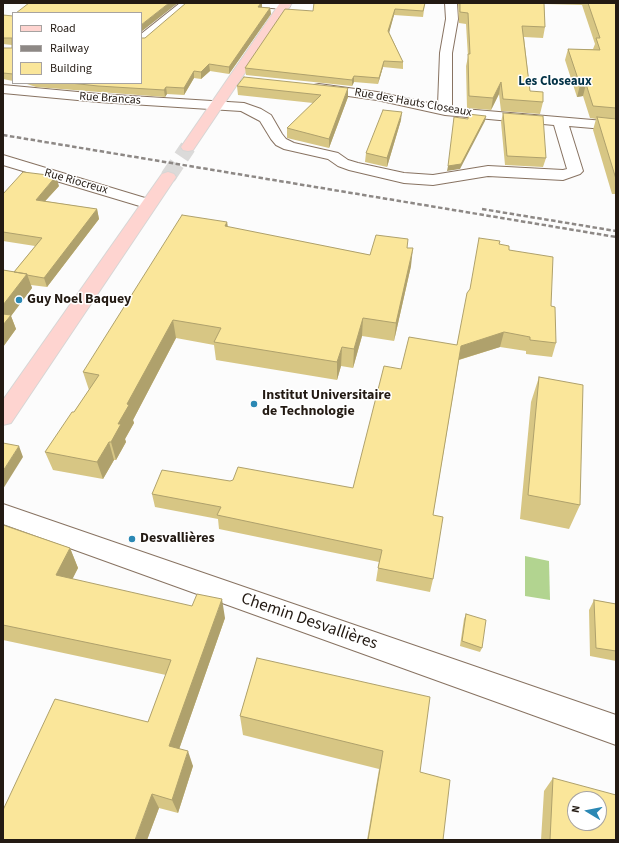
<!DOCTYPE html>
<meta charset="utf-8">
<style>
body{margin:0}
#map{position:relative;width:619px;height:843px;overflow:hidden;background:#fcfcfc;font-family:"Source Sans 3",sans-serif}
canvas{display:block}
.frame{position:absolute;inset:0;border:4px solid #231a13;pointer-events:none}
.legend{position:absolute;left:12px;top:12px;width:130px;height:72px;box-sizing:border-box;background:#fff;border:1px solid #a7a3a1;margin:0;padding:5px 7px;list-style:none;font-size:12px;color:#231a13}
.legend li{display:flex;align-items:center;gap:8px;height:20px}
.legend b{width:20px;border:1px solid #a7a3a1}
.north{position:absolute;left:567px;top:791px;width:40px;height:40px;box-sizing:border-box;background:#fff;border:1px solid #a7a3a1;border-radius:50%;rotate:280deg;font-size:11px;font-weight:700;line-height:16px;text-align:center;color:#231a13}
.north::after{content:'';display:block;margin:auto;width:14px;height:18px;background:#2b88b4;clip-path:polygon(50% 0,100% 100%,50% 72%,0 100%)}
</style>
<div id="map">
<canvas width="619" height="843"></canvas>
<div class="frame"></div>
<ul class="legend">
<li><b style="height:5px;background:#fed4d0"></b>Road</li>
<li><b style="height:5px;background:#8d8885"></b>Railway</li>
<li><b style="height:11px;background:#fae69a"></b>Building</li>
</ul>
<div class="north">N</div>
</div>
<script>
const g = document.querySelector('canvas').getContext('2d');
g.lineJoin = 'round';
function paint(path, color) { g.fillStyle = color; g.fill(path, 'evenodd'); }
const shape = rows => new Path2D(rows.map(r => 'M' + r).join(''));
function strokePath(path, color, width, dash) { g.strokeStyle = color; g.lineWidth = width; g.lineCap = dash ? 'butt' : 'round'; g.setLineDash(dash || []); g.stroke(path); }
function label(font, color, halo, rows, align = 'center') {
  g.font = font + ' "Source Sans 3",sans-serif'; g.lineWidth = 3; g.setLineDash([]); g.textBaseline = 'middle'; g.strokeStyle = halo; g.fillStyle = color; for (const [text, x, y, turn = 0] of rows) {
    g.save(); g.translate(x, y); g.rotate((+turn || 0) * Math.PI / 180); g.textAlign = isNaN(turn) ? turn : align; if (halo) g.strokeText(text, 0, 0); g.fillText(text, 0, 0); g.restore();
  }
}
paint(shape([
 [525,556,549,561,550,600,525,596]
]), '#b2d490');
strokePath(shape([
 [168,177,188,147]
]), '#dbdad9', 16, [16, 8]);
const minor = shape([
 [180,3,193,3,145,43,141,44,141,34,180,3],
 [241,3,286,3,290,6,288,8,284,9,247,6,241,3],
 [445,3,457,3,458,19,452,53,452,108,616,122,616,130,569,126,583,171,580,174,563,180,488,176,433,185,404,183,349,170,338,166,328,159,284,149,276,145,271,139,260,121,241,111,99,102,3,93,3,85,99,94,244,103,261,109,271,115,282,134,286,139,294,143,338,153,348,160,358,163,404,173,433,175,488,166,563,170,567,169,554,125,445,115,377,100,319,92,314,91,312,88,314,85,319,84,377,92,438,105,440,53,446,19,445,3],
 [3,155,155,201,157,204,155,207,149,209,143,207,3,165,3,155],
 [3,504,616,715,616,745,3,524,3,504]
]);
const major = shape([
 [280,3,292,3,193,150,188,151,183,150,181,147,280,3],
 [168,172,174,174,176,177,11,423,3,425,3,400,162,174,168,172]
]);
strokePath(minor, '#887362', 2);
strokePath(major, '#d7d6d5', 2);
paint(minor, '#fff');
paint(major, '#fed4d0');
strokePath(shape([
 [3,135,616,237],
 [482,209,616,231]
]), '#8d8885', 2.5, [4.5, 2.5]);
paint(shape([
 [425,3,423,17,394,15,389,32,403,62,403,69,383,67,378,84,354,82,352,86,246,75,245,68,313,11],
 [458,3,616,3,616,194,612,194,593,130,596,119,590,118,583,96,577,97,565,60,568,49,593,49,595,44,582,5,544,4,545,27,543,38,524,37,530,91,543,102,540,114,501,111,499,94,491,110,467,108,466,66,468,57,466,24,459,23],
 [262,7,270,8,271,14,229,74,210,71,201,79,194,78,184,95,167,94,165,97,99,92,36,87,24,83,19,84,18,83,141,83,145,38],
 [3,15,13,16,13,81,3,79,3,48,12,48,12,45,3,44],
 [237,86,348,97,329,148,287,138,287,128,313,103,238,95],
 [503,113,546,158,543,167,505,165,501,122],
 [401,120,387,167,365,162,366,153],
 [59,186,45,201,97,209,99,219,47,287,31,285,32,288,11,316,16,329,3,347,3,270,14,272,35,246,3,241,3,194],
 [227,222,228,227,370,255,407,248,411,266,394,341,362,336,353,368,341,366,337,380,216,360,214,345,176,338,133,420,134,423,125,439,126,442,116,460,114,460,103,479,53,470,45,452,74,412,89,390,83,372],
 [499,244,509,250,551,306,556,343,552,357,526,354,526,351,500,347,459,360,433,515,433,579,430,592,376,581,379,562,219,529,218,519,155,507,152,494,230,481,353,488,401,369,457,345,470,290],
 [539,377,580,505,569,529,520,519,531,402],
 [3,525,70,548,78,568,72,579,225,618,179,749,193,766,178,813,159,808,147,840,148,722,166,675,3,640],
 [594,600,616,604,616,661,590,656,589,610],
 [466,614,482,648,480,652,460,646,464,619],
 [257,658,420,772,443,840,367,840,379,769,243,735,240,716],
 [553,778,616,840,541,840,544,791]
]), '#d7c684');
paint(shape([
 [169,3,178,3,141,32,141,25],
 [261,3,262,3,262,9,258,7],
 [270,8,271,14,229,74,229,67],
 [395,9,394,15,388,37,388,31],
 [384,61,383,67,378,84,379,78],
 [209,64,210,71,201,79,201,72],
 [194,71,194,78,184,95,184,88],
 [354,76,354,82,352,86,352,80],
 [501,82,499,94,491,110,493,98],
 [586,84,583,96,577,97,580,85],
 [166,87,167,94,165,97,164,90],
 [348,88,348,97,329,148,329,139],
 [402,112,401,120,387,167,387,158],
 [486,116,485,121,460,169,447,171,448,166],
 [56,176,59,186,38,209,36,200],
 [97,209,99,219,47,287,44,278],
 [227,222,229,240,225,226],
 [413,248,411,266,394,341,396,323],
 [27,274,32,288,11,316,16,329,3,347,3,305],
 [363,318,362,336,353,368,354,349],
 [173,320,176,338,133,420,134,423,125,439,126,442,116,460,111,442,118,424,127,404],
 [504,332,500,347,458,360,461,346],
 [342,347,341,366,337,380,337,362],
 [109,442,114,460,103,479,97,462],
 [19,446,23,457,3,489,3,471],
 [70,548,78,568,65,594,56,575],
 [222,599,225,618,175,761,169,746],
 [188,751,193,766,178,813,172,800],
 [152,794,159,808,147,840,135,840]
]), '#afa16c');
const building = shape([
 [29,3,169,3,141,25,141,13,16,13,29,3],
 [186,3,261,3,258,7,270,8,229,67,209,64,201,72,194,71,184,88,166,87,164,90,98,86,70,83,141,83,141,38,145,38,186,3],
 [314,3,425,3,423,11,395,9,388,31,403,62,384,61,379,78,354,76,352,80,245,68,285,9,313,11,314,3],
 [460,3,544,3,545,27,522,26,530,91,543,92,543,102,503,99,501,82,493,98,469,96,468,54,470,54,468,13,460,12,460,3],
 [588,3,616,3,616,108,593,106,586,84,580,85,568,49,600,50,596,38,600,38,588,3],
 [3,15,13,16,13,74,3,73,3,48,12,48,12,38,3,38,3,15],
 [244,77,348,88,329,139,287,128,321,95,237,86,244,77],
 [383,110,402,112,387,158,366,153,383,110],
 [503,113,543,116,546,158,507,156,503,113],
 [468,114,486,116,461,164,448,166,454,117,468,119,468,114],
 [597,117,616,119,616,179,597,117],
 [23,172,56,176,36,200,97,209,44,278,27,275,27,274,14,272,42,238,3,232,3,194,23,172],
 [182,215,227,222,225,226,370,255,376,235,408,239,407,248,413,248,396,323,363,318,354,349,342,347,337,362,214,342,221,328,173,320,127,404,129,405,118,424,121,424,111,442,109,442,97,462,45,452,72,412,74,412,99,375,83,372,182,215],
 [479,238,500,241,499,244,509,246,509,250,553,257,551,306,555,307,556,343,530,340,530,337,504,332,461,346,433,515,443,517,433,579,378,568,382,550,217,515,221,507,152,494,162,470,230,481,233,480,238,467,353,488,384,366,401,369,409,337,457,345,467,293,470,289,479,238],
 [3,270,27,274,3,305,3,270],
 [3,314,11,315,3,325,3,314],
 [539,377,583,385,580,505,528,495,539,377],
 [3,443,19,446,3,471,3,443],
 [3,525,70,548,56,575,192,606,197,594,222,599,169,746,188,751,172,800,152,794,135,840,3,840,3,810,55,699,148,722,171,660,3,625,3,525],
 [594,600,616,604,616,651,596,648,594,600],
 [466,614,486,620,482,648,462,641,466,614],
 [257,658,430,697,420,772,450,780,443,840,368,840,383,751,240,716,257,658],
 [553,778,616,795,616,840,550,840,553,778],
 [575,799,599,799,599,823,575,823,575,799]
]);
paint(building, '#fae69a');
strokePath(building, '#afa16c', 1);
for (const [x, y, r, color] of [
 [19,300,4,"#2b88b4"],
 [254,404,4,"#2b88b4"],
 [132,539,4,"#2b88b4"]
]) { const dot = new Path2D(); dot.arc(x, y, r, 0, 2 * Math.PI); g.fillStyle = color; g.fill(dot); strokePath(dot, '#fff', 1.5); }
label('12px', '#231a13', '#fff', [
 ["Rue Brancas",110,99,4],
 ["Rue des Hauts Closeaux",413,103,10],
 ["Rue Riocreux",76,182,16]
]);
label('bold 13px', '#033247', '#fff', [
 ["Les Closeaux",555,82]
]);
label('bold 14px', '#231a13', '#fff', [
 ["Guy Noel Baquey",27,300],
 ["Institut Universitaire",262,396],
 ["de Technologie",262,412],
 ["Desvallières",140,539]
], 'left');
label('17px', '#231a13', '#fff', [
 ["Chemin Desvallières",309,622,19]
]);
</script>
